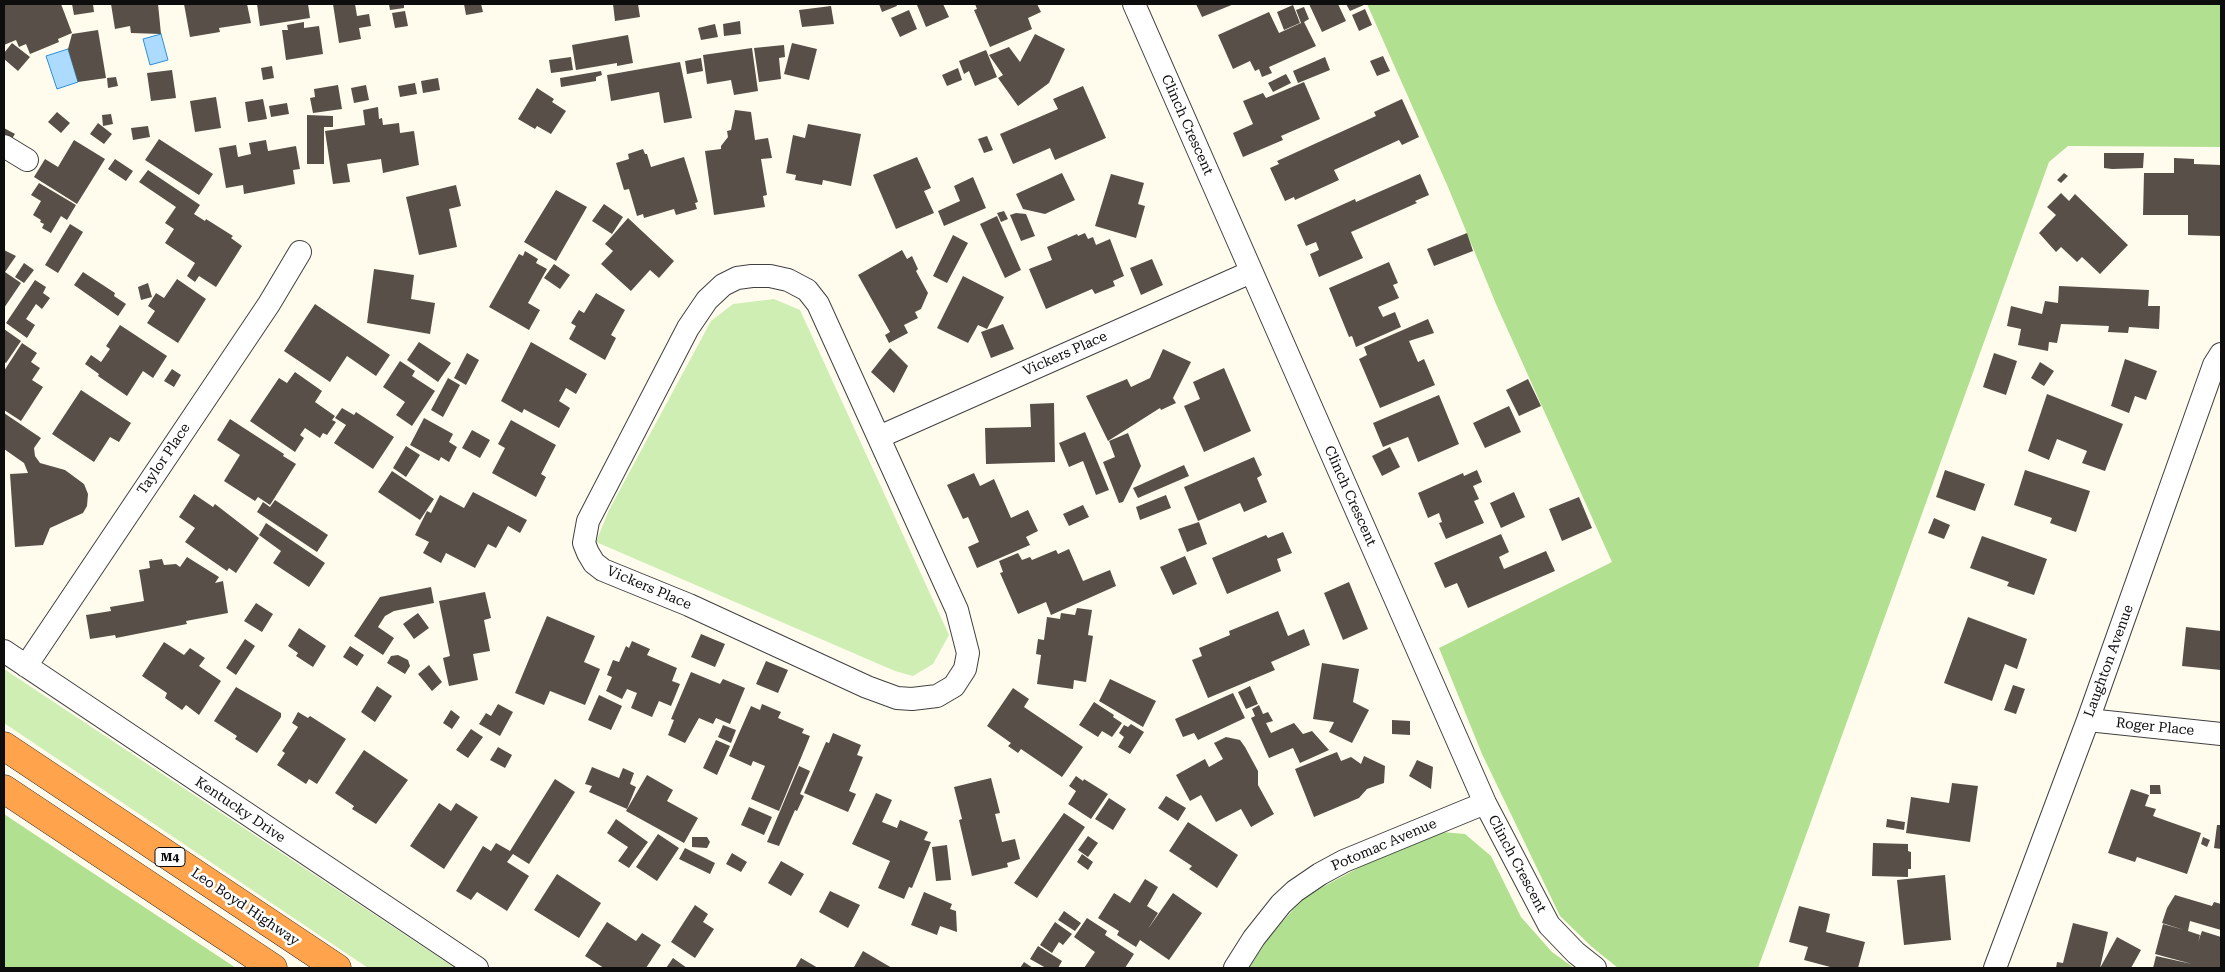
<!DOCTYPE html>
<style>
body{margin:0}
#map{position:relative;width:2225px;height:972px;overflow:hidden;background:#fffcee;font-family:"Roboto Serif",serif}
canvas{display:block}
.frame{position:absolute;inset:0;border:5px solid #0d0d0d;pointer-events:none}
</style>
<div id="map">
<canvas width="2225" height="972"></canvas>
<div class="frame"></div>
</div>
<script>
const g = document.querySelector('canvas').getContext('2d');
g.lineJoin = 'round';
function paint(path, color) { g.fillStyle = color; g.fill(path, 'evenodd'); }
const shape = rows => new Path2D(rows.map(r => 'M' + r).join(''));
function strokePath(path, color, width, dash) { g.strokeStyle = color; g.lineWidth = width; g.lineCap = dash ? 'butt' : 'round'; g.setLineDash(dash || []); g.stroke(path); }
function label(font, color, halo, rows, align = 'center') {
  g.font = font + ' "Roboto Serif",serif'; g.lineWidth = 5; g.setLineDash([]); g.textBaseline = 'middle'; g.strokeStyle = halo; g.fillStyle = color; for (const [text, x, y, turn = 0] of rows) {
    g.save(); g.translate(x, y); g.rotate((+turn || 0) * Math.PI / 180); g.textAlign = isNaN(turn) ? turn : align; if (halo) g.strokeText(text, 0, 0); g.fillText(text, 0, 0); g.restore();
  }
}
paint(shape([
 [774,299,800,310,949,635,933,664,913,676,895,671,596,542,609,510,711,321,733,304],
 [4,669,455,968,368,968,4,723]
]), '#cfeeb3');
paint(shape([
 [1367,4,2221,4,2221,147,2068,146,2049,162,1758,968,1618,968,1592,947,1560,916,1482,754,1439,648,1612,562,1496,304,1448,187],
 [4,814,236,968,4,968],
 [1442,832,1465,834,1491,856,1521,917,1552,952,1574,968,1249,968,1269,937,1304,897,1373,860]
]), '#b1e090');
const water = shape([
 [161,34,168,60,150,65,143,39,161,34],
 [68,49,78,82,57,89,46,56,68,49]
]);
paint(water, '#acdbfd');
strokePath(water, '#2b8fdb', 1);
paint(shape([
 [4,4,61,4,72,33,58,39,59,42,30,54,26,44,19,47,16,40,4,45],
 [72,4,93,4,94,12,74,15],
 [111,4,158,4,161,34,131,33,130,26,115,29],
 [184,4,247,4,251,23,219,28,220,32,190,37],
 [257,4,308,4,310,18,260,26],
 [333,4,355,4,357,16,369,14,371,26,359,28,361,39,339,43],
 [389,4,404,4,404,8,390,10],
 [464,4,481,4,483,12,466,15],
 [613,4,638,4,640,17,615,21],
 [879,4,896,4,897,6,882,12],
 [919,4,943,4,949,17,926,27,917,5],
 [975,4,1037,4,1041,12,1028,18,1032,29,990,47,974,10,977,9],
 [1196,4,1234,4,1202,17],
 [1309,4,1338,4,1346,21,1322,32],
 [1346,4,1366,4,1350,11],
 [1293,5,1300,23,1284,30,1277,12],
 [831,6,834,24,802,27,799,10],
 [1304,7,1309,19,1304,22,1316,46,1269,67,1272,73,1262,77,1259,69,1255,71,1250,61,1233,69,1218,35,1269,12,1279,33,1301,23,1296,10],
 [1365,9,1372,25,1359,31,1352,15],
 [909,10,917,29,900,37,891,18],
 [405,11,408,26,395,28,392,13],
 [740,21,741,34,724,36,723,24],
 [304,22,304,28,319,26,323,54,286,60,282,30,288,30,287,25],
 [715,24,718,37,701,40,698,28],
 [98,30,106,78,78,82,68,49,72,34],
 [1035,34,1065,49,1049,83,1018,106,998,78,1003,75,989,55,1009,47,1020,62],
 [628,35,633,63,617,66,617,63,576,70,572,45],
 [12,43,30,57,18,71,4,59,4,53],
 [792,43,817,49,809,80,784,74],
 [784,45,785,57,779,58,781,79,759,82,754,48],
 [752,48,758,91,734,95,731,80,707,84,703,55],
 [986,50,997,77,975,86,969,71,964,74,959,61],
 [1383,56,1390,71,1377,76,1370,61],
 [571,57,573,70,551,73,549,60],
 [1325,57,1330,70,1298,83,1293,71],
 [701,58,703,71,687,74,685,61],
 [680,62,692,118,664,123,659,92,611,101,607,75],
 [272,66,274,78,263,80,261,68],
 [958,68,962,80,947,86,942,75],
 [172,70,176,98,151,101,147,73],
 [601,71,602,75,596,77,596,81,561,87,560,78],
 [1286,74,1291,83,1273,92,1268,83],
 [116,77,118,86,108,88,107,78],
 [438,78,440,90,423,93,421,81],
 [1304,82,1320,119,1281,136,1283,140,1243,157,1233,133,1253,124,1243,101,1263,93,1266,98],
 [415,83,417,94,400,97,398,86],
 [338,85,342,109,313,113,310,98,315,97,314,89],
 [366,85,369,100,354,103,351,88],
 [1083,86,1106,138,1055,160,1050,148,1013,164,1000,134,1058,109,1053,99],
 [537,88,554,99,552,102,566,111,551,134,537,126,535,129,518,119],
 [216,97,221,128,195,132,190,101],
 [263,99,267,119,248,122,245,102],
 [1402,99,1419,137,1402,145,1399,140,1334,170,1339,180,1295,200,1294,197,1285,201,1270,168,1279,164,1277,161,1376,116,1374,112],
 [287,103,289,114,271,117,269,106],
 [378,107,379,119,382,118,383,125,399,123,400,133,414,131,419,165,383,173,381,159,347,164,350,182,333,184,325,131,365,125,363,110],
 [735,110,751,112,755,140,768,138,772,158,761,159,767,195,763,196,765,207,714,215,705,151,721,149,721,146,728,137,727,131,731,130],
 [57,112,70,123,61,133,48,122],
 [111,114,113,124,103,126,102,115],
 [307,115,333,116,333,127,324,127,324,164,307,164],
 [98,123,112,134,104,144,90,134],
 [808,124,861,134,851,186,823,180,822,185,795,180,796,175,786,173,793,135,805,138],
 [148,126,150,137,133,140,131,128],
 [4,128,15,134,11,140,4,137],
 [987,136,993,150,984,153,978,139],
 [159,139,213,174,199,195,145,160],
 [74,140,105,159,77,204,34,177,45,159,58,167],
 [266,140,268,151,296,146,300,169,293,170,295,184,244,194,243,185,226,188,219,148,236,145,238,157,251,154,249,143],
 [643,149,645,154,647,154,651,167,684,157,698,202,695,203,697,209,676,215,674,209,644,218,643,214,637,216,629,189,624,190,616,163,629,159,628,154],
 [2104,153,2144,153,2143,168,2112,169,2104,168],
 [917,157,931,188,924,191,934,213,896,229,873,175],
 [2174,158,2194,159,2194,164,2221,165,2221,236,2188,235,2188,215,2143,215,2144,173,2174,173],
 [115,159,133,171,126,181,108,169],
 [148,170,200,205,194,214,205,221,206,219,233,236,231,238,242,246,216,287,199,276,195,282,187,276,195,263,165,243,174,229,165,223,176,207,139,182],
 [1062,173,1075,200,1045,214,1023,209,1016,194],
 [2064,173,2068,176,2061,183,2057,180],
 [1111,174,1144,183,1138,204,1145,206,1136,238,1095,226],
 [1420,174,1429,195,1415,201,1417,203,1351,232,1363,258,1319,277,1310,254,1319,250,1316,242,1306,246,1297,225,1355,199,1356,202],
 [973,177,986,208,944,226,938,211,960,201,954,186],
 [39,183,76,205,67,220,61,216,51,233,42,228,44,224,40,222,41,220,33,215,41,201,31,195],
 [456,185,461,206,449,209,457,247,419,255,406,197],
 [556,190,587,207,556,261,524,242],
 [2061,193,2069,201,2075,194,2128,245,2100,274,2082,257,2077,262,2061,247,2056,252,2039,233,2056,215,2047,207],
 [604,204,623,217,612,234,592,221],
 [1004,211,1008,219,1001,222,997,213],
 [1016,213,1026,214,1035,236,1021,241,1010,215],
 [997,216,1021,270,1005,278,980,224],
 [628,218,674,261,659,278,650,270,631,291,601,264,613,251,605,244],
 [70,224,83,232,58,273,45,265],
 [1085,233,1088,239,1093,237,1096,245,1110,239,1124,276,1113,281,1115,286,1095,294,1092,289,1046,309,1029,269,1052,260,1047,247,1077,234,1078,236],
 [1467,233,1473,251,1434,266,1427,249],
 [953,235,968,243,947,283,933,276],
 [4,250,16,256,5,272,21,283,4,308],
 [902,250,907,259,912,256,918,269,916,271,928,293,921,309,915,312,918,318,904,325,908,333,889,343,885,335,890,332,858,275],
 [525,251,538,259,536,263,547,269,528,303,540,310,529,330,489,307,519,254,523,256],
 [1152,259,1163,285,1141,295,1130,268],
 [1389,262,1398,283,1393,285,1399,298,1378,307,1383,317,1395,312,1401,327,1356,347,1352,336,1349,337,1329,288],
 [24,263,34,270,24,283,15,277],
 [554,264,570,275,560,289,544,278],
 [374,269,414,275,411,299,435,303,430,334,367,323],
 [83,272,115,293,114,296,126,304,118,316,74,285],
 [963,276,1004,297,987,329,978,325,968,343,937,328],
 [177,279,206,299,178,343,147,323,155,311,148,306,156,293,164,298],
 [35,280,46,287,43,293,50,298,42,309,36,304,26,319,35,325,27,338,6,323],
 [148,283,152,297,141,300,138,287],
 [2059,286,2149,290,2148,306,2160,306,2159,329,2129,327,2128,333,2108,332,2109,326,2061,324,2057,343,2049,342,2048,351,2018,345,2021,329,2007,326,2011,306,2042,314,2045,301,2058,303],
 [596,293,625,310,611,335,616,338,605,360,569,339,576,326,571,323,579,310,584,313],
 [315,304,390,355,376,376,347,356,330,382,284,351],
 [1428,319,1434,333,1409,341,1418,362,1424,359,1435,385,1380,408,1359,359,1367,355,1364,347],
 [1003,324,1014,349,991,358,981,332],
 [120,325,167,356,153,378,143,371,127,396,98,376,99,374,85,364,91,355,101,362,110,349,106,346],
 [4,329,21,341,6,363,4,362],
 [419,342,451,363,438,382,407,360],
 [531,342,587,374,576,394,566,388,559,401,570,408,559,428,524,409,522,413,501,401],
 [22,343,37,353,31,362,40,368,32,380,43,387,21,421,4,410,4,371],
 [890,348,908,366,894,393,871,372],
 [1163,349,1191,362,1173,398,1176,403,1161,410,1160,408,1108,441,1086,396,1127,379,1131,387,1150,378],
 [467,353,479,360,466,385,454,378],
 [1994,353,2017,361,2006,395,1983,387],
 [2125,359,2157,371,2146,400,2135,396,2129,413,2111,406],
 [400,361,415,371,412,376,435,391,412,426,396,415,405,402,383,387],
 [2040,362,2054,371,2044,386,2031,378],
 [1224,368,1251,431,1204,452,1184,406,1200,399,1193,382],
 [172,369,181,375,174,387,164,381],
 [295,372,322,391,315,402,335,416,332,420,336,422,327,435,323,433,320,438,305,428,300,435,304,438,295,452,250,421,279,378,287,383],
 [448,378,460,385,443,417,431,410],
 [1528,379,1541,406,1519,416,1506,390],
 [81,390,131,423,119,442,110,437,94,462,52,434],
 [2047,394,2123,424,2105,471,2082,463,2087,451,2057,439,2049,460,2028,451],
 [1439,395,1459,444,1418,462,1408,437,1383,447,1373,423],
 [1054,403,1055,462,986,464,985,428,1031,427,1030,404],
 [1509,406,1521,432,1485,448,1473,423],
 [342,408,354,415,356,412,394,437,373,469,334,443,346,425,335,418],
 [4,413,41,438,34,448,35,456,40,463,65,470,84,484,88,494,87,506,83,513,50,528,43,545,15,547,10,474,28,473,24,463,4,449],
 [424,418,453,434,449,442,457,447,449,462,441,457,439,461,410,445],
 [230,419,284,454,283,456,296,464,270,505,258,497,255,501,224,481,240,455,217,440],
 [511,420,556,445,541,474,546,477,536,497,492,473,505,448,498,444],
 [472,430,490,440,480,458,462,448],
 [1085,432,1109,490,1096,495,1083,461,1069,467,1059,443],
 [1128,433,1141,466,1123,502,1119,503,1103,462,1115,457,1109,441],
 [406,446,420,455,406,477,393,468],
 [1390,447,1400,467,1382,476,1372,456],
 [1254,457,1262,475,1257,478,1267,502,1244,512,1240,503,1198,521,1184,487],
 [1184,465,1189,476,1138,498,1133,488],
 [1477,470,1482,482,1473,486,1479,499,1474,501,1484,523,1446,539,1439,523,1442,522,1439,513,1428,518,1418,493,1463,473,1464,476],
 [1945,470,1985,484,1975,511,1936,497],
 [2025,470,2090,491,2076,532,2050,523,2052,518,2014,505],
 [392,471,434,499,420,520,378,492],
 [974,473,980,486,994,479,1011,518,1028,510,1038,531,1026,537,1030,545,977,568,968,547,979,542,968,517,963,519,947,485],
 [473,492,527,520,520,533,508,526,496,548,488,544,475,568,446,553,441,563,423,553,429,542,415,535,427,511,431,513,440,495,464,508],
 [1514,492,1525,517,1501,528,1490,503],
 [194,494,213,507,215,504,259,538,236,573,229,568,227,571,185,542,195,528,179,517],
 [1166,495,1171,508,1140,520,1136,507],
 [1579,497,1592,528,1562,541,1549,509],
 [275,500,328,535,317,552,257,512,263,502,270,507],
 [1083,505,1089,517,1069,526,1063,514],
 [1934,518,1950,525,1944,539,1928,533],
 [1199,522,1207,544,1187,552,1178,529],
 [266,523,325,563,309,587,273,563,281,551,259,535],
 [1283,532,1292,553,1277,559,1281,571,1227,594,1212,558,1266,535,1268,538],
 [1501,534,1509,552,1499,557,1504,569,1546,551,1555,571,1468,608,1457,583,1445,588,1434,563],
 [1982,536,2047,559,2034,595,2007,586,2009,582,1970,568],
 [1069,549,1083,581,1110,570,1116,586,1051,615,1046,602,1018,614,1000,573,1003,572,999,561,1018,553,1022,560,1030,557,1032,560,1056,550,1058,554],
 [1185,556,1197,584,1173,595,1160,567],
 [187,557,219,577,215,583,223,581,228,613,186,621,187,624,116,638,115,635,90,639,86,615,111,611,110,607,144,601,139,570,150,568,149,561,162,559,164,565,176,564,180,567],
 [1349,582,1368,629,1343,640,1324,593],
 [431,587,434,603,394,611,385,616,378,627,394,638,383,655,354,636,380,597],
 [485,592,491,618,484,620,490,651,473,654,478,680,449,686,443,658,450,656,439,601],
 [256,603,273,614,262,632,244,621],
 [1077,608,1092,610,1088,635,1093,636,1086,682,1074,680,1073,689,1037,684,1041,655,1036,654,1038,639,1044,640,1047,617,1060,619,1061,613,1075,615],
 [1278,611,1288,636,1304,629,1310,645,1271,662,1275,670,1208,698,1192,660,1202,656,1199,648,1230,635,1229,631],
 [418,613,429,628,414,639,403,624],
 [547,616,595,636,584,662,600,669,585,705,550,691,544,705,515,693],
 [1968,617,2027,639,2017,669,2005,664,1992,701,1944,683],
 [2186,627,2221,631,2221,670,2182,666],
 [299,628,326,646,313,667,296,656,298,653,288,646],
 [701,634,725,644,715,667,691,657],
 [245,639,255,646,236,675,226,668],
 [632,641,650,649,647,655,677,668,672,681,680,684,671,706,659,701,652,717,631,708,637,693,627,689,622,699,606,691,612,677,607,675,613,660,619,662,626,646,629,648],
 [164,642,184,655,190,648,205,658,199,666,221,681,199,715,186,705,182,710,165,698,167,693,142,676],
 [350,646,364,655,357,666,343,657],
 [398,655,408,660,410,666,405,674,387,663,391,656],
 [766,661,788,670,778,693,756,684],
 [1322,663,1359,669,1353,702,1369,710,1352,743,1329,732,1334,722,1313,719],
 [429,665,442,682,432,691,418,674],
 [691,672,720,684,723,679,745,688,730,724,716,718,713,724,699,718,685,743,668,735,674,720,671,719],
 [1110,679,1156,701,1143,727,1099,701],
 [2013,685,2025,689,2016,714,2004,710],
 [377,686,392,696,375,722,361,712],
 [1250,686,1258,704,1246,709,1238,692],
 [236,687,281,713,281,717,257,753,235,739,237,736,214,721],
 [1013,688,1029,699,1024,707,1083,747,1062,777,1021,749,1018,753,1008,746,1011,743,987,726],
 [1233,693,1245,718,1198,740,1194,733,1183,737,1175,719],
 [599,695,622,706,611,730,588,720],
 [1094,702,1114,715,1113,717,1122,723,1112,737,1102,731,1098,737,1079,725],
 [498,704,513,712,500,736,479,724,486,713,491,716],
 [762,704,781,712,778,718,804,729,802,733,810,736,779,811,751,799,765,766,753,761,751,766,729,756,751,706,760,710],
 [1259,705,1263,714,1268,712,1273,721,1266,723,1271,733,1294,723,1303,734,1312,731,1329,750,1300,763,1293,748,1269,758,1251,718,1255,716,1252,709],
 [451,710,460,717,452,729,443,723],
 [298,712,308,718,310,716,346,739,317,784,309,779,306,784,277,765,285,753,282,751,298,727,292,723],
 [1392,720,1410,721,1410,735,1392,734],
 [1131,724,1144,732,1130,754,1118,747,1124,737,1119,733,1124,725,1128,727],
 [723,725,736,730,731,743,718,737],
 [471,729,483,737,468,758,456,750],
 [833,733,861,745,857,755,863,757,849,791,856,794,848,812,804,793,826,742,829,743],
 [1226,737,1240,740,1245,747,1258,771,1258,785,1274,814,1251,827,1241,809,1216,822,1201,795,1190,801,1176,775,1205,759,1209,767,1223,759,1214,743],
 [716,740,730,746,717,775,703,768],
 [498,747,512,755,505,768,490,760],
 [364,750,408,780,376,824,352,809,354,806,335,793],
 [1337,752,1341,761,1351,757,1361,764,1364,756,1385,766,1384,783,1367,789,1359,798,1314,817,1295,769],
 [1417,760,1433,767,1431,789,1409,776],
 [799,766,810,771,800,794,804,796,797,811,795,810,779,846,767,842],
 [592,767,619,778,623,768,634,773,630,784,636,787,627,809,589,792,592,786,585,784],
 [647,775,673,790,667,801,698,818,684,843,626,811],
 [1076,776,1083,781,1084,779,1108,794,1091,819,1068,804,1076,791,1069,786],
 [991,778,1000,813,995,814,1002,842,1015,839,1020,859,1007,863,1008,867,972,876,959,820,962,819,954,787],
 [555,779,575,792,529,864,513,854,507,862,529,876,507,911,477,892,471,900,456,891,483,846,491,851,496,843,510,851],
 [1952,783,1978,786,1970,842,1906,833,1911,797,1949,803],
 [2150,785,2160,785,2161,794,2150,794],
 [2131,789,2149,795,2145,806,2156,809,2153,816,2201,833,2187,874,2137,857,2135,862,2108,853],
 [876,793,892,800,882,822,897,828,900,820,928,832,924,840,931,842,912,888,909,887,904,899,878,888,890,861,852,844],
 [1166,796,1186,808,1178,821,1158,808],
 [1109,798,1126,809,1113,830,1095,819],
 [439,803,451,811,456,803,478,817,444,869,410,846],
 [749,807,772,817,764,835,741,825],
 [1064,813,1085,827,1037,898,1014,883],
 [616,819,648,842,629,868,618,861,628,847,607,833],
 [1887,819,1905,822,1904,830,1886,827],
 [1188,822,1238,855,1217,888,1189,869,1192,866,1169,851],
 [2217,825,2221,825,2221,849,2214,848],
 [658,834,679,848,657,881,636,867],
 [1088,836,1098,843,1088,857,1078,850],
 [692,837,707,837,710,842,707,848,692,847],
 [2203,837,2210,840,2207,847,2201,844],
 [1873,843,1908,844,1908,851,1911,852,1911,869,1908,869,1908,877,1872,876],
 [947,845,951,880,936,881,932,847],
 [685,848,715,863,710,874,679,859],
 [732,853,747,862,741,872,726,864],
 [1082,854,1093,862,1088,870,1077,862],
 [781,861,804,874,791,896,768,883],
 [557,874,601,903,579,938,534,910],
 [1945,875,1951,940,1904,945,1897,880],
 [1145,879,1158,887,1147,906,1158,913,1148,929,1173,893,1202,913,1169,960,1140,940,1136,947,1117,935,1119,931,1098,918,1114,893,1130,903],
 [830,891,860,905,848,928,819,912],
 [924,892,952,904,950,909,956,911,957,932,940,926,937,935,911,925],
 [2175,895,2212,906,2214,902,2221,904,2221,930,2190,921,2188,931,2200,935,2198,942,2202,931,2221,937,2221,968,2153,968,2156,956,2192,964,2155,954,2163,924,2184,930,2162,923,2167,908],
 [695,905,708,914,703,922,714,929,695,958,671,942],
 [1799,906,1830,914,1826,932,1865,942,1858,968,1834,968,1804,960,1808,947,1789,942],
 [1064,911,1081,923,1075,931,1058,920],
 [1087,918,1107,931,1105,935,1134,954,1125,968,1084,968,1095,952,1074,937],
 [607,922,636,941,642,933,661,945,646,968,604,968,585,956],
 [1055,922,1072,934,1063,945,1059,942,1052,953,1040,945],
 [2073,923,2108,932,2100,968,2056,968,2057,962,2063,963],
 [2117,937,2141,950,2131,968,2100,968],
 [1038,946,1062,961,1058,968,1046,968,1030,959],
 [863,951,892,968,856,968,854,967],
 [673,958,687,968,666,968],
 [801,958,818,968,795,968],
 [1024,962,1033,968,1020,968]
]), '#574f48');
const minor = shape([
 [1134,4,1485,803,1549,925,1576,953,1595,968],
 [4,146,27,160],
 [752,276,770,276,788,280,807,290,818,304,957,610,968,653,965,669,954,686,937,696,912,699,897,698,867,687,689,605,603,570,594,563,588,553,584,543,588,521,688,328,707,300,723,285,737,278,752,276],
 [879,437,1251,272],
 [4,651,477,968],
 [26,666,269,304,300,252],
 [2088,720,2221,734],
 [1235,968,1254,938,1281,904,1295,891,1320,874,1344,861,1485,803],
 [1995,968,2088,720,2214,365,2221,354]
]);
const motorway = shape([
 [4,746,337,968],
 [4,789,273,968]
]);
strokePath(minor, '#404040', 24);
strokePath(motorway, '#1e1e1e', 29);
strokePath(minor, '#fff', 22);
strokePath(motorway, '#ffa44c', 28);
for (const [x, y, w] of [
 [170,857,30]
]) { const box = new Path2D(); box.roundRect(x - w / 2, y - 9.5, w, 19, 4); g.fillStyle = '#fff'; g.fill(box); strokePath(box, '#0d0d0d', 1); }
label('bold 12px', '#0d0d0d', null, [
 ["M4",170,857]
]);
label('14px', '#0d0d0d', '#fff', [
 ["Clinch Crescent",1187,125,66],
 ["Vickers Place",1065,354,-24],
 ["Taylor Place",164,459,-56],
 ["Clinch Crescent",1350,496,66],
 ["Vickers Place",649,588,23],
 ["Laughton Avenue",2109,661,-70],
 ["Roger Place",2155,727,6],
 ["Kentucky Drive",240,810,34],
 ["Potomac Avenue",1384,845,-23],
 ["Clinch Crescent",1517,864,62],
 ["Leo Boyd Highway",245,907,34]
]);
</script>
